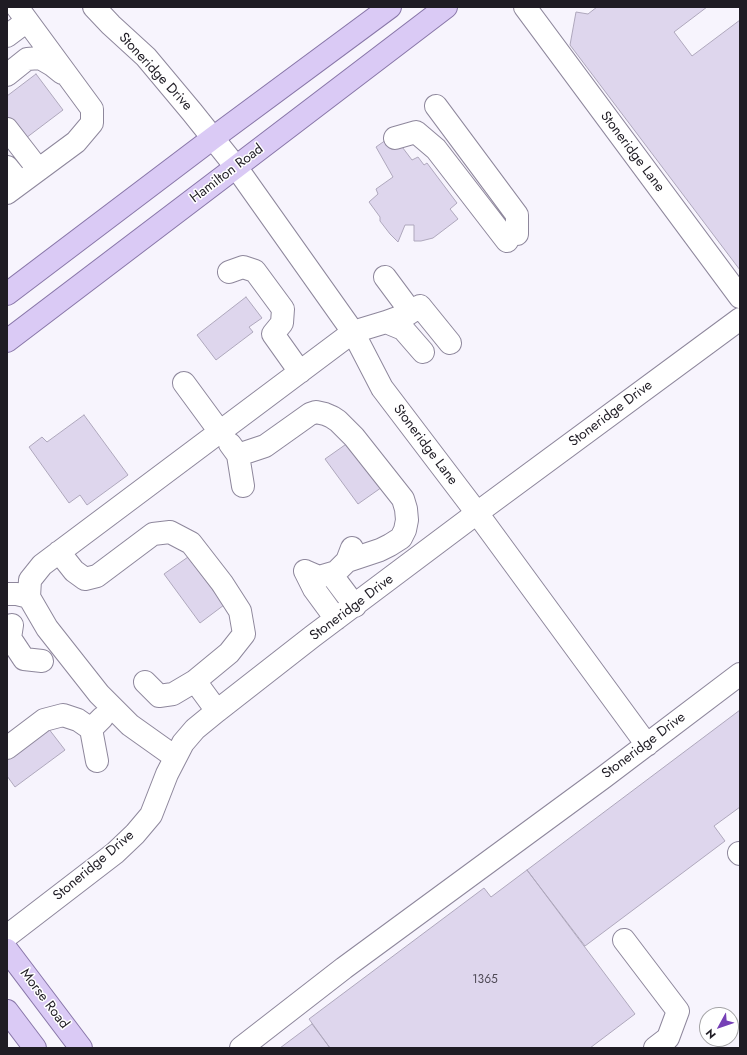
<!DOCTYPE html>
<style>
body{margin:0}
#map{position:relative;width:747px;height:1055px;overflow:hidden;background:#f7f4fd;font-family:Jost,sans-serif}
canvas{display:block}
.frame{position:absolute;inset:0;border:8px solid #1f1c24;pointer-events:none}
.north{position:absolute;left:699px;top:1007px;width:40px;height:40px;box-sizing:border-box;background:#fff;border:1px solid #a5a4a7;border-radius:50%;rotate:230deg;font-size:11px;font-weight:700;line-height:16px;text-align:center;color:#1f1c24}
.north::after{content:'';display:block;margin:auto;width:14px;height:18px;background:#7640b6;clip-path:polygon(50% 0,100% 100%,50% 72%,0 100%)}
</style>
<div id="map">
<canvas width="747" height="1055"></canvas>
<div class="frame"></div>
<div class="north">N</div>
</div>
<script>
const g = document.querySelector('canvas').getContext('2d');
g.lineJoin = 'round';
function paint(path, color) { g.fillStyle = color; g.fill(path, 'evenodd'); }
const shape = rows => new Path2D(rows.map(r => 'M' + r).join(''));
function strokePath(path, color, width, dash) { g.strokeStyle = color; g.lineWidth = width; g.lineCap = dash ? 'butt' : 'round'; g.setLineDash(dash || []); g.stroke(path); }
function label(font, color, halo, rows, align = 'center') {
  g.font = font + ' Jost,sans-serif'; g.lineWidth = 3; g.setLineDash([]); g.textBaseline = 'middle'; g.strokeStyle = halo; g.fillStyle = color; for (const [text, x, y, turn = 0] of rows) {
    g.save(); g.translate(x, y); g.rotate((+turn || 0) * Math.PI / 180); g.textAlign = isNaN(turn) ? turn : align; if (halo) g.strokeText(text, 0, 0); g.fillText(text, 0, 0); g.restore();
  }
}
const building = shape([
 [597,7,707,7,674,32,692,56,740,20,740,270,570,45,576,12,588,14,597,7],
 [36,74,63,110,22,141,7,121,7,96,36,74],
 [393,135,412,160,418,157,424,165,427,163,457,203,450,209,458,219,433,238,421,241,414,241,414,225,405,225,398,242,390,234,380,221,380,217,369,202,378,194,376,189,393,177,376,147,393,135],
 [246,297,262,318,249,327,253,332,216,360,197,335,246,297],
 [84,415,128,475,87,505,80,495,69,503,29,447,42,437,47,442,84,415],
 [352,440,385,485,358,504,325,459,352,440],
 [188,557,224,605,200,623,164,574,188,557],
 [740,710,740,807,714,826,725,841,585,946,527,870,740,710],
 [45,724,65,750,15,787,7,776,7,753,45,724],
 [527,870,635,1014,590,1048,330,1048,309,1019,484,888,491,897,527,870],
 [312,1024,330,1048,280,1048,312,1024]
]);
paint(building, '#ded6ed');
strokePath(building, '#aea7bc', 1);
const minor = shape([
 [94,7,111,25,146,57,192,112,236,167,353,332,382,388,477,513,647,745],
 [525,7,740,297],
 [7,36,27,21],
 [7,75,27,59,40,58,52,65,62,73],
 [436,106,517,215,517,234],
 [7,129,38,169],
 [395,138,416,132,436,149,507,241],
 [7,167,20,183],
 [7,193,76,142,92,123,92,109,17,7],
 [229,272,243,267,255,271,283,309,282,323,273,334,300,372],
 [385,277,411,312],
 [386,322,408,314,420,306,450,343],
 [184,383,220,432],
 [230,444,238,455,243,486],
 [238,455,265,446,310,414,316,412,325,414,332,417,338,421,354,437,403,499,406,509,407,520,405,530,401,538,390,545,380,550,347,561],
 [59,552,74,571,85,579,97,576,153,534,170,532,191,543,222,583,240,611,244,634,229,653,195,681,173,694,159,696,145,682],
 [305,571,319,577,336,572,347,561,352,548],
 [305,571,314,589,336,619],
 [331,574,355,606],
 [7,594,17,594,29,597],
 [12,625,10,638,24,659,42,661],
 [195,681,217,711],
 [7,748,44,720,63,715,78,720,91,729],
 [175,757,130,725,99,694,47,628,29,597,30,580,42,565,353,332,386,322,403,329,423,352],
 [97,761,91,729,102,718],
 [739,853,740,854],
 [7,936,115,853,135,834,151,815,167,774,183,743,195,729,217,711,313,636,477,513,740,319],
 [624,940,678,1011,668,1038,655,1048],
 [241,1048,344,968,604,777,740,674]
]);
const major = shape([
 [7,294,213,138,390,7],
 [7,341,236,167,446,7],
 [7,950,81,1048],
 [7,1011,35,1048]
]);
strokePath(minor, '#8e879c', 24);
strokePath(major, '#8876a8', 24);
strokePath(minor, '#fff', 22);
strokePath(major, '#dacaf5', 22);
label('12px', '#4f4a56', null, [
 ["1365",485,980]
]);
label('14px', '#1f1c24', '#fff', [
 ["Stoneridge Drive",155,72,47],
 ["Stoneridge Lane",632,152,53],
 ["Hamilton Road",227,174,-37],
 ["Stoneridge Drive",611,414,-37],
 ["Stoneridge Lane",425,445,53],
 ["Stoneridge Drive",352,608,-37],
 ["Stoneridge Drive",644,746,-37],
 ["Stoneridge Drive",94,866,-40],
 ["Morse Road",44,999,53]
]);
</script>
